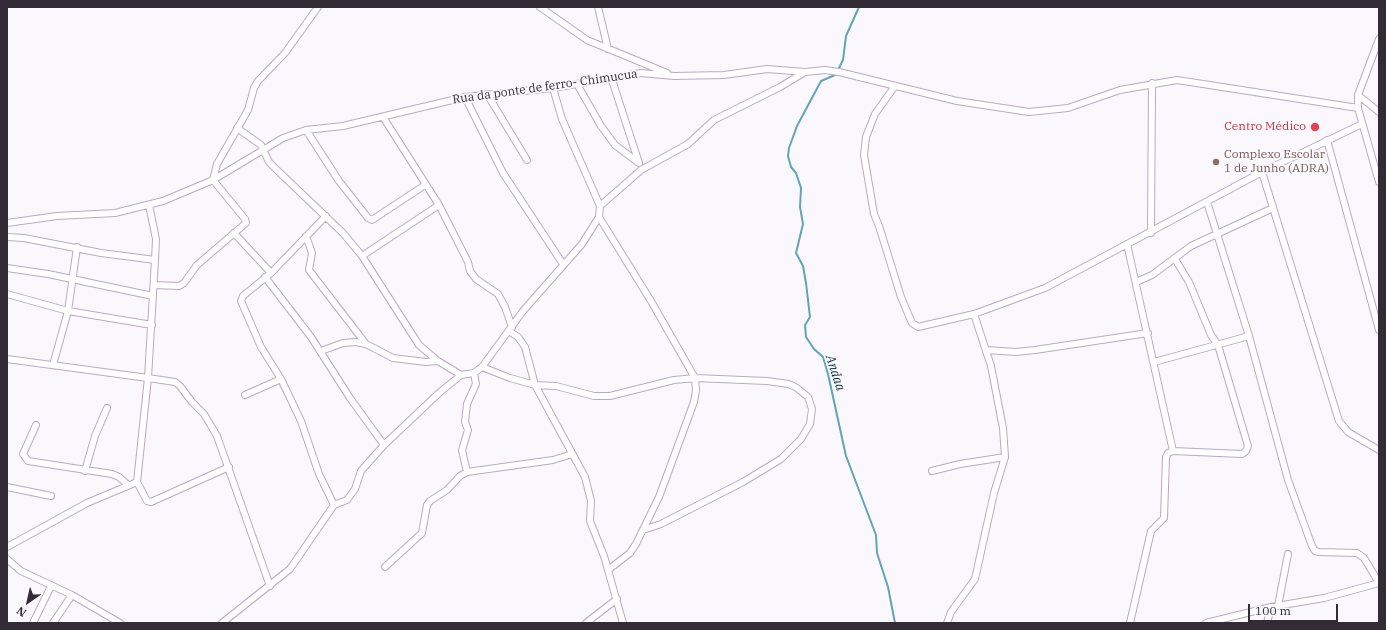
<!DOCTYPE html>
<meta charset="utf-8">
<style>
body{margin:0}
#map{position:relative;width:1386px;height:630px;overflow:hidden;background:#fbf8fd;font-family:"IBM Plex Serif",serif}
canvas{display:block}
.frame{position:absolute;inset:0;border:8px solid #332c36;pointer-events:none}
.north{position:absolute;left:8px;top:582px;width:40px;height:40px;-webkit-text-stroke:3px #fbf8fd;paint-order:stroke;rotate:214deg;font-size:11px;font-weight:700;line-height:16px;text-align:center;color:#332c36}
.north::after{content:'';display:block;margin:auto;width:14px;height:18px;background:#332c36;clip-path:polygon(50% 0,100% 100%,50% 72%,0 100%)}
.scale{position:absolute;left:1248px;top:604px;width:90px;height:18px;box-sizing:border-box;border:2px solid #332c36;border-top:0;padding-left:5px;font-size:12px;line-height:14px;white-space:nowrap;color:#332c36;-webkit-text-stroke:3px #fbf8fd;paint-order:stroke}
</style>
<div id="map">
<canvas width="1386" height="630"></canvas>
<div class="frame"></div>
<div class="north">N</div>
<div class="scale">100 m</div>
</div>
<script>
const g = document.querySelector('canvas').getContext('2d');
g.lineJoin = 'round';
const shape = rows => new Path2D(rows.map(r => 'M' + r).join(''));
function strokePath(path, color, width, dash) { g.strokeStyle = color; g.lineWidth = width; g.lineCap = dash ? 'butt' : 'round'; g.setLineDash(dash || []); g.stroke(path); }
function label(font, color, halo, rows, align = 'center') {
  g.font = font + ' "IBM Plex Serif",serif'; g.lineWidth = 3.5; g.setLineDash([]); g.textBaseline = 'middle'; g.strokeStyle = halo; g.fillStyle = color; for (const [text, x, y, turn = 0] of rows) {
    g.save(); g.translate(x, y); g.rotate((+turn || 0) * Math.PI / 180); g.textAlign = isNaN(turn) ? turn : align; if (halo) g.strokeText(text, 0, 0); g.fillText(text, 0, 0); g.restore();
  }
}
strokePath(shape([
 [839,68,843,60,846,36,859,7],
 [835,75,821,81,797,126,789,148,788,156,791,167,796,173,801,188,800,207,803,224,796,253,803,266,806,283,810,317,805,325,806,337,814,349,823,357,828,374,846,456,876,535,877,553,888,587,895,623]
]), '#63a3ba', 2);
const minor = shape([
 [540,7,587,40,667,73],
 [598,7,608,49],
 [1379,39,1358,95,1358,108,1379,182],
 [611,77,639,163],
 [577,84,601,126,615,145,639,163],
 [895,86,875,114,866,137,864,155,874,214,879,226,901,297,912,323,918,327,974,314,1045,288,1262,172,1362,124],
 [487,94,527,160],
 [1358,95,1379,112],
 [465,97,503,173,563,264],
 [383,117,439,205,468,262,470,271,476,279,498,294,505,307,512,327],
 [237,128,261,145,269,162,279,172,343,233,362,256,419,345,438,361,461,375],
 [306,130,339,181,368,218,372,220,425,185],
 [1327,140,1379,330],
 [1262,172,1339,421,1348,432,1379,450],
 [1207,202,1249,336,1288,480,1312,546,1315,551,1319,552,1357,553,1364,558,1379,583],
 [149,205,156,239,155,260,148,378,137,482,147,501,151,502,229,467],
 [600,206,641,170,688,144,714,120,780,87,805,72],
 [326,216,271,273,243,296,241,301,261,347,281,379,301,421,319,474,334,505],
 [599,217,651,301,695,378,696,390,694,402,659,497,636,544,630,553,608,570],
 [7,223,57,216,115,213,163,201,213,180,283,138,306,130,343,126,465,97,553,88,641,73,674,76,724,75,767,69,805,72,825,70,839,72,957,101,1029,112,1068,108,1120,90,1177,80,1358,108],
 [234,233,271,273],
 [1151,233,1152,83],
 [306,236,312,253,309,270,366,344],
 [7,237,24,238,101,253,155,260],
 [1127,244,1173,451,1168,453,1166,457,1164,518,1151,531,1130,623],
 [362,256,439,205],
 [7,268,48,274,153,296],
 [265,277,311,337,350,398,384,445],
 [1136,282,1152,275,1191,246,1273,208],
 [154,285,179,286,184,283,197,265,246,223,245,219,213,180,217,164,248,110,254,88,258,81,285,53,318,7],
 [7,294,68,311,152,325],
 [509,331,518,337,525,347,535,385,585,477,591,501,590,521,604,556,623,623],
 [986,350,1016,352,1035,350,1148,333],
 [321,351,343,343,355,342,366,344,393,358,426,362,438,361],
 [7,359,148,378,175,382,180,386,192,402,204,414,217,436,270,586],
 [1154,362,1249,336],
 [53,365,68,311,77,247],
 [482,367,510,378,535,385,556,386,594,396,610,396,674,380,695,378,767,381,789,384,797,388,808,397,812,409,810,424,801,439,781,459,743,482,661,524,643,530],
 [245,395,281,379],
 [36,425,23,454,28,461,112,474,119,477,128,485],
 [1173,451,1242,454,1246,451,1248,446,1218,345,1211,335,1189,282,1175,259],
 [85,471,95,436,107,408],
 [932,471,960,464,1005,457],
 [467,472,462,450,468,430,465,422,467,404,476,384,474,373],
 [7,487,51,496],
 [7,547,87,503,137,482],
 [7,559,21,571,72,595,120,623],
 [385,567,422,533,427,505,430,501,447,490,460,476,467,472,553,460,572,454],
 [1278,606,1288,554],
 [33,623,51,586],
 [53,623,72,595],
 [222,623,290,569,334,505,347,500,355,489,361,471,384,445,439,393,461,375,474,373,482,367,523,311,582,244,599,217,600,206,562,119,553,88],
 [586,623,617,599],
 [947,623,951,612,975,579,994,493,1005,457,1003,428,991,366,974,314],
 [1206,623,1271,607],
 [1267,623,1271,607,1324,598,1379,583]
]);
strokePath(minor, '#baa9c3', 8);
strokePath(minor, '#fff', 6);
for (const [x, y, r, color] of [
 [1315,127,5,"#e0444e"],
 [1216,162,4,"#8d6e63"]
]) { const dot = new Path2D(); dot.arc(x, y, r, 0, 2 * Math.PI); g.fillStyle = color; g.fill(dot); strokePath(dot, '#fbf8fd', 1.5); }
label('12px', '#332c36', '#fbf8fd', [
 ["Rua da ponte de ferro- Chimucua",545,87,-8]
]);
label('12px', '#be3a42', '#fbf8fd', [
 ["Centro Médico",1306,127]
], 'right');
label('12px', '#785e54', '#fbf8fd', [
 ["Complexo Escolar",1224,155],
 ["1 de Junho (ADRA)",1224,169]
], 'left');
label('italic 13px', '#05343f', '#fbf8fd', [
 ["Andaa",835,373,72]
]);
</script>
